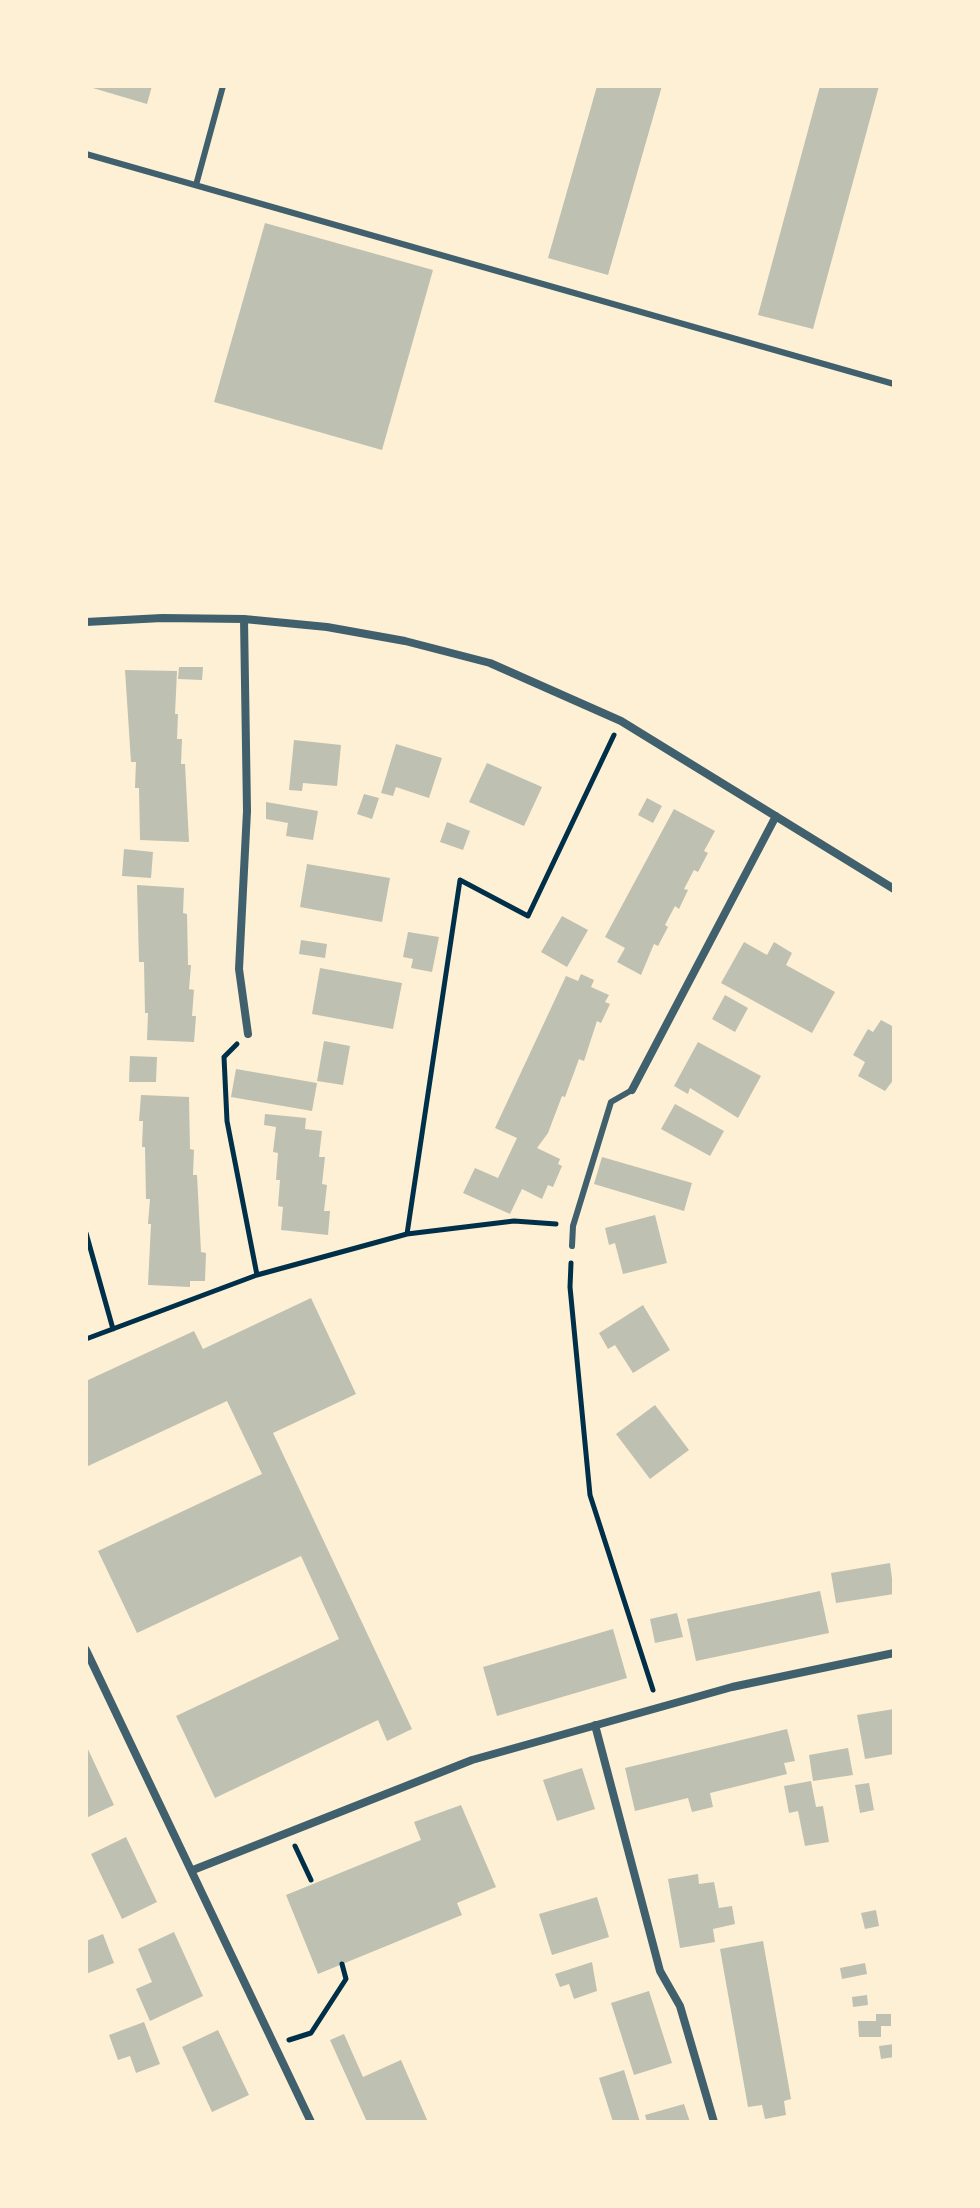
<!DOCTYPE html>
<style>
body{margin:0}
#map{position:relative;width:980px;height:2208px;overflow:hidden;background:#fdf0d5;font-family:Lora,serif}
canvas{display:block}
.frame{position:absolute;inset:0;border:88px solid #fdf0d5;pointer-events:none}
</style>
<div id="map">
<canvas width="980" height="2208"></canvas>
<div class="frame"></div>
</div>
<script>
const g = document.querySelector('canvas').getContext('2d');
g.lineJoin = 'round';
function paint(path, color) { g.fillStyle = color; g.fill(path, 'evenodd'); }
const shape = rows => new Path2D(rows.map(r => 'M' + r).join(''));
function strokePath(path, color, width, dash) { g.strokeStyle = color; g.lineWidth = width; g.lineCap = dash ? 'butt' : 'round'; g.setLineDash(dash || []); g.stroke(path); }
paint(shape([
 [86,86,152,86,147,104],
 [597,86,662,86,608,275,548,258],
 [820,86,879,86,813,329,758,315],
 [265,223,433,270,382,450,214,402],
 [179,667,203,667,202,680,178,679],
 [125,670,177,671,175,714,178,714,177,739,182,739,181,764,185,764,189,842,140,840,139,788,135,788,136,762,131,762],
 [294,740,341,745,337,786,303,783,302,791,289,790],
 [396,744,442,758,429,798,396,787,393,796,381,793],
 [487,763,542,787,524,826,469,802],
 [364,794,379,798,372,819,357,814],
 [647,798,662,806,653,823,638,815],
 [266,802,318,811,313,840,286,836,288,823,266,819],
 [674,809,715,831,704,851,708,853,698,872,694,870,684,889,688,890,679,909,675,906,665,925,668,927,658,946,654,944,641,975,617,962,625,948,605,937],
 [447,822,470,831,463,850,440,842],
 [124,849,153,852,151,878,122,876],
 [307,864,390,878,382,922,300,907],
 [137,885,184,888,183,913,187,914,188,965,191,965,189,989,194,990,192,1016,196,1016,194,1042,147,1040,148,1013,145,1013,144,962,139,962],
 [562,916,588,930,567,967,541,952],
 [408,932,439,937,432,972,411,968,413,959,403,957],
 [301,940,327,944,325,958,299,954],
 [744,942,767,955,774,942,792,953,786,965,835,992,812,1033,721,983],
 [320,968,402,983,393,1029,312,1014],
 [581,974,594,980,591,987,609,995,605,1002,610,1004,601,1023,597,1021,584,1061,579,1059,565,1097,562,1096,548,1133,537,1148,560,1159,558,1164,562,1166,553,1187,548,1185,542,1199,522,1189,510,1214,463,1193,475,1168,498,1178,517,1138,495,1128,566,976,578,981],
 [725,995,748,1008,735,1032,712,1019],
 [881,1020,894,1027,894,1079,885,1091,858,1076,865,1062,853,1055,868,1029,873,1032],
 [324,1041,350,1046,343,1085,317,1081],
 [698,1042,761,1076,738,1118,690,1088,688,1094,674,1086],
 [130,1056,157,1057,156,1082,129,1082],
 [236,1069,317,1083,312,1111,231,1097],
 [141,1095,189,1097,190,1149,194,1150,193,1175,197,1175,201,1252,206,1253,205,1281,190,1281,190,1287,148,1285,151,1224,148,1224,150,1199,146,1199,145,1147,142,1147,143,1121,139,1121],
 [675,1104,724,1131,710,1156,661,1129],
 [265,1114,306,1118,305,1129,322,1131,319,1157,325,1157,322,1184,327,1185,324,1211,330,1211,328,1235,281,1230,283,1207,278,1206,280,1180,276,1180,278,1153,273,1152,276,1127,264,1125],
 [602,1157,692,1183,684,1211,594,1184],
 [655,1215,667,1263,623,1274,615,1243,609,1245,605,1228],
 [311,1298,356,1394,273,1433,412,1729,387,1741,378,1720,215,1798,176,1716,339,1639,301,1556,137,1633,98,1551,262,1474,227,1401,86,1467,86,1381,194,1331,203,1349],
 [643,1305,670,1350,633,1373,615,1345,608,1349,599,1333],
 [655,1405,689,1450,650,1479,616,1434],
 [890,1563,894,1594,836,1603,831,1573],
 [820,1591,829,1633,696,1661,687,1619],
 [677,1613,683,1637,655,1643,650,1619],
 [613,1629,627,1678,497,1716,483,1667],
 [894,1709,894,1754,865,1759,857,1715],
 [787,1729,795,1761,784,1763,787,1774,710,1793,713,1807,692,1812,688,1798,635,1811,625,1768],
 [86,1745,114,1805,86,1818],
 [848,1748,853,1775,813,1781,809,1755],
 [582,1768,595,1809,557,1821,543,1780],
 [811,1781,816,1807,823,1806,829,1842,805,1846,798,1811,789,1813,784,1786],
 [869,1783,874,1810,860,1813,855,1785],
 [461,1805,496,1887,457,1903,462,1915,318,1974,286,1895,421,1840,414,1822],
 [126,1837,157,1902,122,1919,91,1854],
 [698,1874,699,1884,714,1882,719,1908,732,1906,735,1924,713,1929,715,1942,680,1948,668,1879],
 [597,1897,609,1937,552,1955,539,1914],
 [876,1910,879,1926,865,1929,861,1913],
 [174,1932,203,1996,150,2021,136,1989,152,1982,138,1949],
 [103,1934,114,1963,86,1974,86,1941],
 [763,1941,791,2099,784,2101,786,2115,765,2119,762,2105,748,2107,720,1949],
 [592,1962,597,1991,574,1999,569,1984,560,1987,555,1974],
 [865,1963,867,1974,842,1979,840,1968],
 [649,1991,672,2063,634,2075,611,2003],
 [867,1995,868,2005,853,2007,852,1997],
 [876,2014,891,2014,891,2026,881,2026,881,2037,859,2037,858,2021,876,2021],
 [144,2022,160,2064,136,2073,130,2056,118,2060,109,2035],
 [218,2030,249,2095,212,2112,182,2047],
 [344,2034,363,2077,401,2060,428,2122,367,2122,330,2040],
 [894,2044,894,2057,881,2059,879,2046],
 [624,2070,640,2122,613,2122,599,2078],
 [684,2104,690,2122,647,2122,645,2115]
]), '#bec0b2');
strokePath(shape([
 [237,1044,224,1057,227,1121,257,1275],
 [86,1233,113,1329],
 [407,1234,460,880,528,916,614,735],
 [571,1263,570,1287,590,1495,653,1690],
 [86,1339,257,1275,407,1234,514,1221,556,1224],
 [295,1846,311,1880],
 [289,2040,311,2033,346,1979,342,1964]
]), '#003049', 5);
strokePath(shape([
 [86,154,894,384],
 [196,185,223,86],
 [572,1246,573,1226,611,1102,632,1090]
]), '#3f606c', 6);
strokePath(shape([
 [244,619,247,811,239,969,248,1034],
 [86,622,162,618,244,619,327,627,405,641,490,663,621,721,894,889],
 [632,1090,776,816],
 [86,1650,311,2122],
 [595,1725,660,1971,680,2006,714,2122],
 [193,1870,472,1760,732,1687,894,1653]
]), '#3f606c', 8);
</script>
